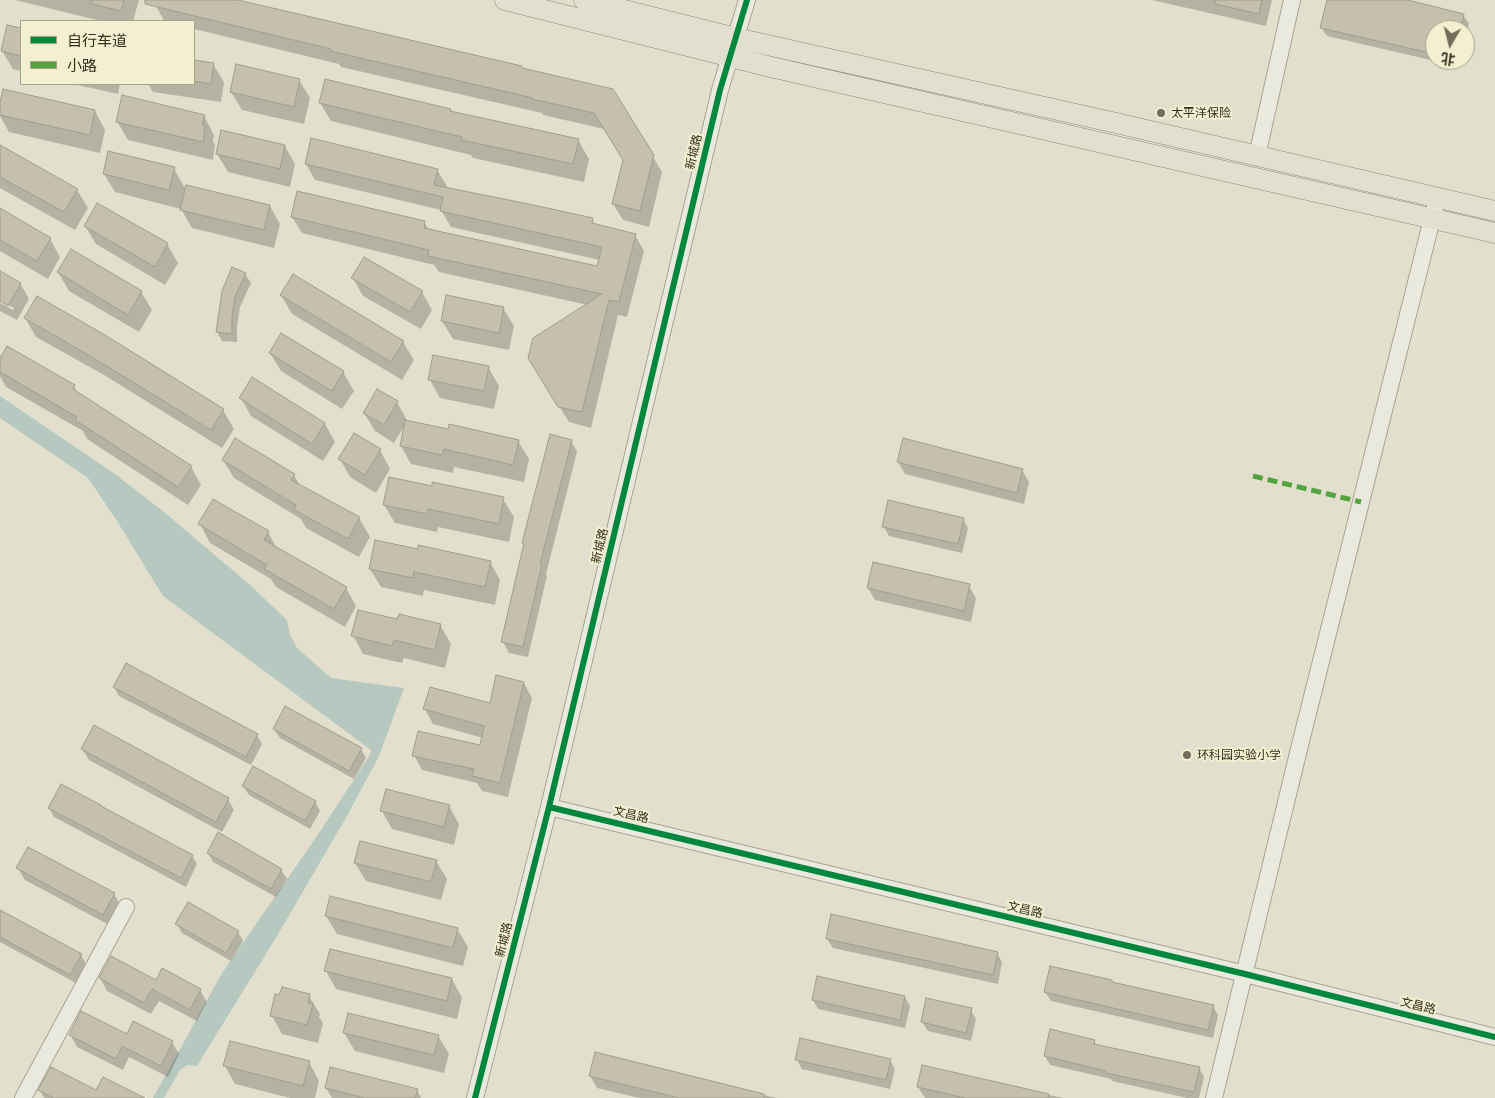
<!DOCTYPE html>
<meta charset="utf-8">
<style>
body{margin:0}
#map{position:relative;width:1495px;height:1098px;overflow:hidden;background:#e2e0cc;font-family:"Crimson Pro","Noto Sans SC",serif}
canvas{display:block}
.legend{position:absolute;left:20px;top:20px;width:175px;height:65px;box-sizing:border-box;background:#f3f0d2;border:1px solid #a7a28a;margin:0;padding:6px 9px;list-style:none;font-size:15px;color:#342e1e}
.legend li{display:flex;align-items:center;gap:10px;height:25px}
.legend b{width:25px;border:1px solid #a7a28a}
.north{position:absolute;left:1425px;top:20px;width:50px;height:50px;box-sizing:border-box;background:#f3f0d2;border:1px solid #a7a28a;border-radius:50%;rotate:188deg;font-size:14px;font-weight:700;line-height:20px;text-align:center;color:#342e1e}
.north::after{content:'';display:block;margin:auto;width:18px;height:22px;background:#716c5b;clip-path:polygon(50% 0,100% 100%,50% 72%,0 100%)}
</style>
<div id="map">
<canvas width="1495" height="1098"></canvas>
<ul class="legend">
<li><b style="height:6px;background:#00873e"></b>自行车道</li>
<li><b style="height:6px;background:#53a441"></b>小路</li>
</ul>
<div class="north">北</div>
</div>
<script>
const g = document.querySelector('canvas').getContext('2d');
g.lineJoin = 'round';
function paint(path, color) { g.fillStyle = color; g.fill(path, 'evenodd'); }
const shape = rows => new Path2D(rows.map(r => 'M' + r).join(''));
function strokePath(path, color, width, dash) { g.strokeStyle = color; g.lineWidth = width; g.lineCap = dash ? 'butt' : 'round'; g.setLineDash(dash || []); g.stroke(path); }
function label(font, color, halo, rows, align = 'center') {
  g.font = font + ' "Crimson Pro","Noto Sans SC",serif'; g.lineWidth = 4; g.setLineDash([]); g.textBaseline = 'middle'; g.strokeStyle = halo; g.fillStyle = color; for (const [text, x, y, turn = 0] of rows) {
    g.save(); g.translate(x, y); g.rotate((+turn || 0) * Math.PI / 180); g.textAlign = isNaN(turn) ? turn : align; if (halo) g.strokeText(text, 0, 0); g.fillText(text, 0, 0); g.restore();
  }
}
paint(shape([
 [0,396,115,474,164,512,249,584,287,620,290,635,297,648,331,678,404,688,379,756,347,816,277,936,197,1066,187,1065,180,1070,164,1098,153,1098,222,973,315,839,370,755,371,750,163,596,117,521,88,478,0,418]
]), '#b7c8c1');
paint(shape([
 [15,0,139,0,133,21,101,21],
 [157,0,234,0,612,90,662,172,649,227,623,220,613,204,624,161,604,129,543,115,542,113,341,67,339,64,194,29,194,21,164,21,156,6],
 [1152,0,1272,0,1266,26],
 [1328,0,1402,0,1463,15,1469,24,1465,43,1465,30,1435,30,1435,60,1462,60,1461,67,1327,36,1321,27],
 [8,26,21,29,21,71,13,69,2,51],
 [194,61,213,64,224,82,221,102,153,92,148,84,194,84],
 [299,80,310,98,304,124,242,110,231,92],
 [73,84,120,84,118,94],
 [320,103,450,110,451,113,578,140,589,159,584,182,473,158,471,155,331,121],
 [0,107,95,111,105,130,100,153,9,132,0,116],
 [204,116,214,135,213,141,215,145,213,160,128,140,117,121],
 [285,146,295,164,290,187,228,172,217,154],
 [0,147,77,190,88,208,75,230,0,188],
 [306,164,437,170,447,186,446,189,592,220,595,225,635,235,644,251,627,317,618,315,591,428,569,422,539,374,588,305,439,272,434,265,302,233,292,217,424,222,429,230,598,268,600,260,451,227,441,210,315,180],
 [174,169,186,190,270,206,280,224,274,248,192,228,181,209,115,192,104,174],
 [98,204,167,244,178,263,165,285,96,244,85,226],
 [0,210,50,239,60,257,48,279,0,251],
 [232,269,245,274,251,283,240,307,237,326,237,342,222,341,217,332],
 [0,272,20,283,29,299,17,320,0,311,0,303,13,310,14,308,0,300],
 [58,272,141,292,152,310,139,332,69,291],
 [353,278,422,292,432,310,421,329,363,296],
 [281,295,403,342,414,360,402,380,292,314],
 [503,308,514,326,509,350,453,339,442,321],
 [25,318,104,337,223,410,234,429,222,448,104,375,36,337],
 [270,353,343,372,354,391,342,409,281,371],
 [0,361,74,386,78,394,191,467,201,485,188,505,87,439,83,431,6,387,0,376],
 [488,367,499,386,494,409,440,398,430,380],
 [253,379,325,424,335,442,323,461,251,416,241,398],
 [397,402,408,422,449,430,518,441,529,459,524,482,454,467,453,473,411,464,401,446,405,425,394,443,375,431,364,413],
 [571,441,577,452,546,574,547,576,528,657,509,653,503,642],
 [380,450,390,469,376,493,350,477,340,459],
 [223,460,294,475,301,487,359,518,370,537,359,557,306,528,301,519,234,478],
 [898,462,1022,470,1029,482,1024,504,905,474],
 [503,499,514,517,509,542,438,527,437,532,395,523,384,505],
 [963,519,968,528,962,553,889,536,884,527],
 [200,524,268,532,277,549,346,588,356,606,345,627,276,587,271,579,210,543],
 [419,550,490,562,500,580,495,605,424,590,423,596,381,587,370,569],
 [969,586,976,598,971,622,875,600,868,588],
 [398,621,440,625,451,644,445,668,404,658,402,663,363,654,353,635],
 [524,683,532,698,508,797,482,791,477,783,422,770,414,755,480,747,483,738,433,724,425,709,491,705],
 [114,687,257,735,262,744,251,765,119,696],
 [274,729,361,749,366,758,354,779,280,738],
 [82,749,228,799,234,810,222,832,89,760],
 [243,786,315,802,320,811,310,829,249,795],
 [449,806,459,824,454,845,392,829,382,811],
 [49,808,192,856,197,864,186,887,54,817],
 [208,853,281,870,287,879,276,897,213,862],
 [436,861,447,879,441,900,366,881,355,863],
 [18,868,114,894,121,906,111,926,25,880],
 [0,912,81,955,86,964,76,983,0,942],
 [326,916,457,929,468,947,463,966,337,934],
 [177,924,238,932,243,941,231,961,182,933],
 [827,939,997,953,1002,962,998,984,833,948],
 [326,971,452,979,462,998,457,1019,336,989],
 [100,978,157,981,200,990,207,1002,197,1021,159,1001,151,1014,107,991],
 [1045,992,1213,1006,1218,1015,1213,1038,1051,1001],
 [309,996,320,1014,319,1017,323,1023,318,1043,282,1034,272,1016,280,997],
 [905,997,910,1006,905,1028,818,1009,813,1000],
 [971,1010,976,1019,971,1041,928,1031,922,1022],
 [344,1033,438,1036,449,1054,444,1073,355,1051],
 [70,1034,127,1036,172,1042,179,1054,168,1077,129,1057,123,1070,77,1047],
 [1094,1041,1097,1046,1199,1068,1204,1077,1199,1098,1187,1098,1112,1081,1111,1079,1050,1065,1045,1056],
 [797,1060,890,1060,895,1069,890,1089,802,1069],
 [309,1062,319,1081,315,1098,290,1098,235,1084,225,1066],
 [923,1067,1063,1098,925,1098,918,1087],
 [590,1076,707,1082,777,1098,639,1098,597,1088],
 [326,1088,417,1090,421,1098,332,1098],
 [40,1090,97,1092,142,1098,44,1098]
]), '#0003');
const building = shape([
 [92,0,124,0,121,11,92,4,92,0],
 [145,0,238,0,522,66,522,68,613,89,654,155,640,211,612,204,623,160,594,113,532,99,533,98,330,51,331,49,145,4,145,0],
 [1215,0,1262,0,1259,14,1215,4,1215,0],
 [1327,0,1408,0,1464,14,1461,30,1435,30,1435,54,1320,28,1327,0],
 [7,25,21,28,21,56,1,51,7,25],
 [194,60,214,63,211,84,194,81,194,60],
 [236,64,300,79,294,107,230,92,236,64],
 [325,79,451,109,450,111,579,139,573,164,461,140,462,137,319,103,325,79],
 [3,89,95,110,90,135,0,115,0,102,3,89],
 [122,95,205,115,202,125,205,126,203,142,116,122,122,95],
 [221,130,285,145,280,169,216,154,221,130],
 [311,138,438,169,434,185,524,203,593,218,592,223,636,234,619,302,609,300,582,412,558,407,528,358,533,338,602,294,428,256,429,250,291,217,297,191,425,221,424,228,597,266,602,247,440,211,443,197,305,164,311,138],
 [0,145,78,189,64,212,0,177,0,145],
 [108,151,175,167,169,190,103,174,108,151],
 [186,185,270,205,264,230,180,210,186,185],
 [97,203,168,243,155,267,84,226,97,203],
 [0,208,51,238,37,261,0,240,0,208],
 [71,249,142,291,128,315,57,272,71,249],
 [364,257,423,291,410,312,351,278,364,257],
 [232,267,246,273,235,297,232,317,232,334,216,332,222,291,232,267],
 [0,271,21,283,8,306,0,301,0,271],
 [293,274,404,341,391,362,280,295,293,274],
 [446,295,504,307,499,333,441,321,446,295],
 [37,296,105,335,224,409,211,430,92,357,24,318,37,296],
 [281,333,344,371,332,391,269,353,281,333],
 [7,346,75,385,73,389,192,466,178,487,75,420,77,417,0,372,0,358,7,346],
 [433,355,489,366,484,391,428,380,433,355],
 [252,377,325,423,312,444,239,398,252,377],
 [377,389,398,401,384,425,363,413,377,389],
 [405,420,448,429,449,424,519,440,513,465,444,449,442,455,400,446,405,420],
 [354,433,381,449,365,475,338,459,354,433],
 [550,434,572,440,540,564,542,564,523,647,501,642,524,543,522,543,550,434],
 [235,438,295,474,291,480,360,517,348,539,294,510,296,505,222,460,235,438],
 [903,438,1023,469,1017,493,897,462,903,438],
 [389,477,432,486,432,482,504,497,499,524,428,509,427,514,383,505,389,477],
 [213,499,269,531,264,540,347,587,334,609,264,569,267,565,198,524,213,499],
 [888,500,964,518,958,544,882,527,888,500],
 [375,540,418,549,418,545,491,561,485,587,414,572,413,578,369,569,375,540],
 [873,562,970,584,964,611,867,588,873,562],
 [358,610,397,619,399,614,441,624,435,650,394,640,392,646,351,636,358,610],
 [126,663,258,734,246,757,113,687,126,663],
 [496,675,524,682,500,783,472,776,474,769,412,756,418,731,480,745,484,726,423,709,430,687,490,703,496,675],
 [285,706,362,748,349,771,273,729,285,706],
 [94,725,229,798,216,822,81,749,94,725],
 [253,766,316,801,305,821,242,786,253,766],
 [61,784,101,805,101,806,193,855,181,878,48,808,61,784],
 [386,789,450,805,444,827,380,811,386,789],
 [218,832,282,869,271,889,207,853,218,832],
 [360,841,437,860,431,882,354,863,360,841],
 [28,847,115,893,103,915,16,868,28,847],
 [330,896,458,928,453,948,325,916,330,896],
 [188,902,239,931,226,953,175,924,188,902],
 [0,910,82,954,70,975,0,937,0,910],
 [831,914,998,952,993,975,826,939,831,914],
 [330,949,452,978,447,1001,324,971,330,949],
 [111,956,156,980,162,968,201,989,190,1010,152,989,144,1003,99,978,111,956],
 [1050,966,1112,980,1112,982,1214,1005,1208,1030,1044,992,1050,966],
 [817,976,905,996,900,1020,812,1000,817,976],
 [282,987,310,994,308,1003,313,1004,307,1025,270,1016,275,994,279,995,282,987],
 [926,998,972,1008,966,1033,921,1022,926,998],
 [81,1011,127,1034,133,1021,173,1041,161,1066,122,1046,116,1059,69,1035,81,1011],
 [348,1013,439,1035,434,1055,343,1033,348,1013],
 [1050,1029,1095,1040,1094,1044,1200,1067,1194,1092,1106,1073,1106,1071,1044,1056,1050,1029],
 [800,1038,891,1059,886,1080,795,1060,800,1038],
 [230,1041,310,1061,303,1086,223,1066,230,1041],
 [595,1052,764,1094,764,1098,679,1098,589,1076,595,1052],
 [922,1065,1049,1094,1048,1098,965,1098,917,1087,922,1065],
 [51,1067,96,1090,103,1077,145,1098,53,1098,38,1090,51,1067],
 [330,1067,418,1089,415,1098,365,1098,325,1088,330,1067]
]);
paint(building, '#c5bfad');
strokePath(building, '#a29c8c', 1);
const minor = shape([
 [1257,156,1292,0],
 [549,807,1245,974,1495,1037],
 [23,1098,126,907],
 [475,1098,549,807,720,90,747,0],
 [1214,1098,1301,741,1435,207]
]);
const major = shape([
 [505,0,771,67,1495,233],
 [584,0,736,38,1116,123,1495,211]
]);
strokePath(minor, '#a7a495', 18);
strokePath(major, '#8c897c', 21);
strokePath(minor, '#eae9dd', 16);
strokePath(major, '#e1e0cf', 20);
strokePath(shape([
 [1253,476,1361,502]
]), '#53a441', 5, [10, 5]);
strokePath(shape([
 [549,807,1245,974,1495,1037],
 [475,1098,549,807,720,90,747,0]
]), '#00873e', 6);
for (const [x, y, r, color] of [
 [1161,113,5,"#716c5b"],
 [1187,755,5,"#716c5b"]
]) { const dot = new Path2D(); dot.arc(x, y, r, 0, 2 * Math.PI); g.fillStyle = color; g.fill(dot); strokePath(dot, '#f3f0d2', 2); }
label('12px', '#342e1e', '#f3f0d2', [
 ["太平洋保险",1171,113],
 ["环科园实验小学",1197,755]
], 'left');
label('12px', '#342e1e', '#f3f0d2', [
 ["新城路",694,152,-77],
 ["新城路",600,546,-77],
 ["文昌路",631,815,13],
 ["文昌路",1025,910,13],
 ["新城路",504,940,-76],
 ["文昌路",1418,1006,14]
]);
</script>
